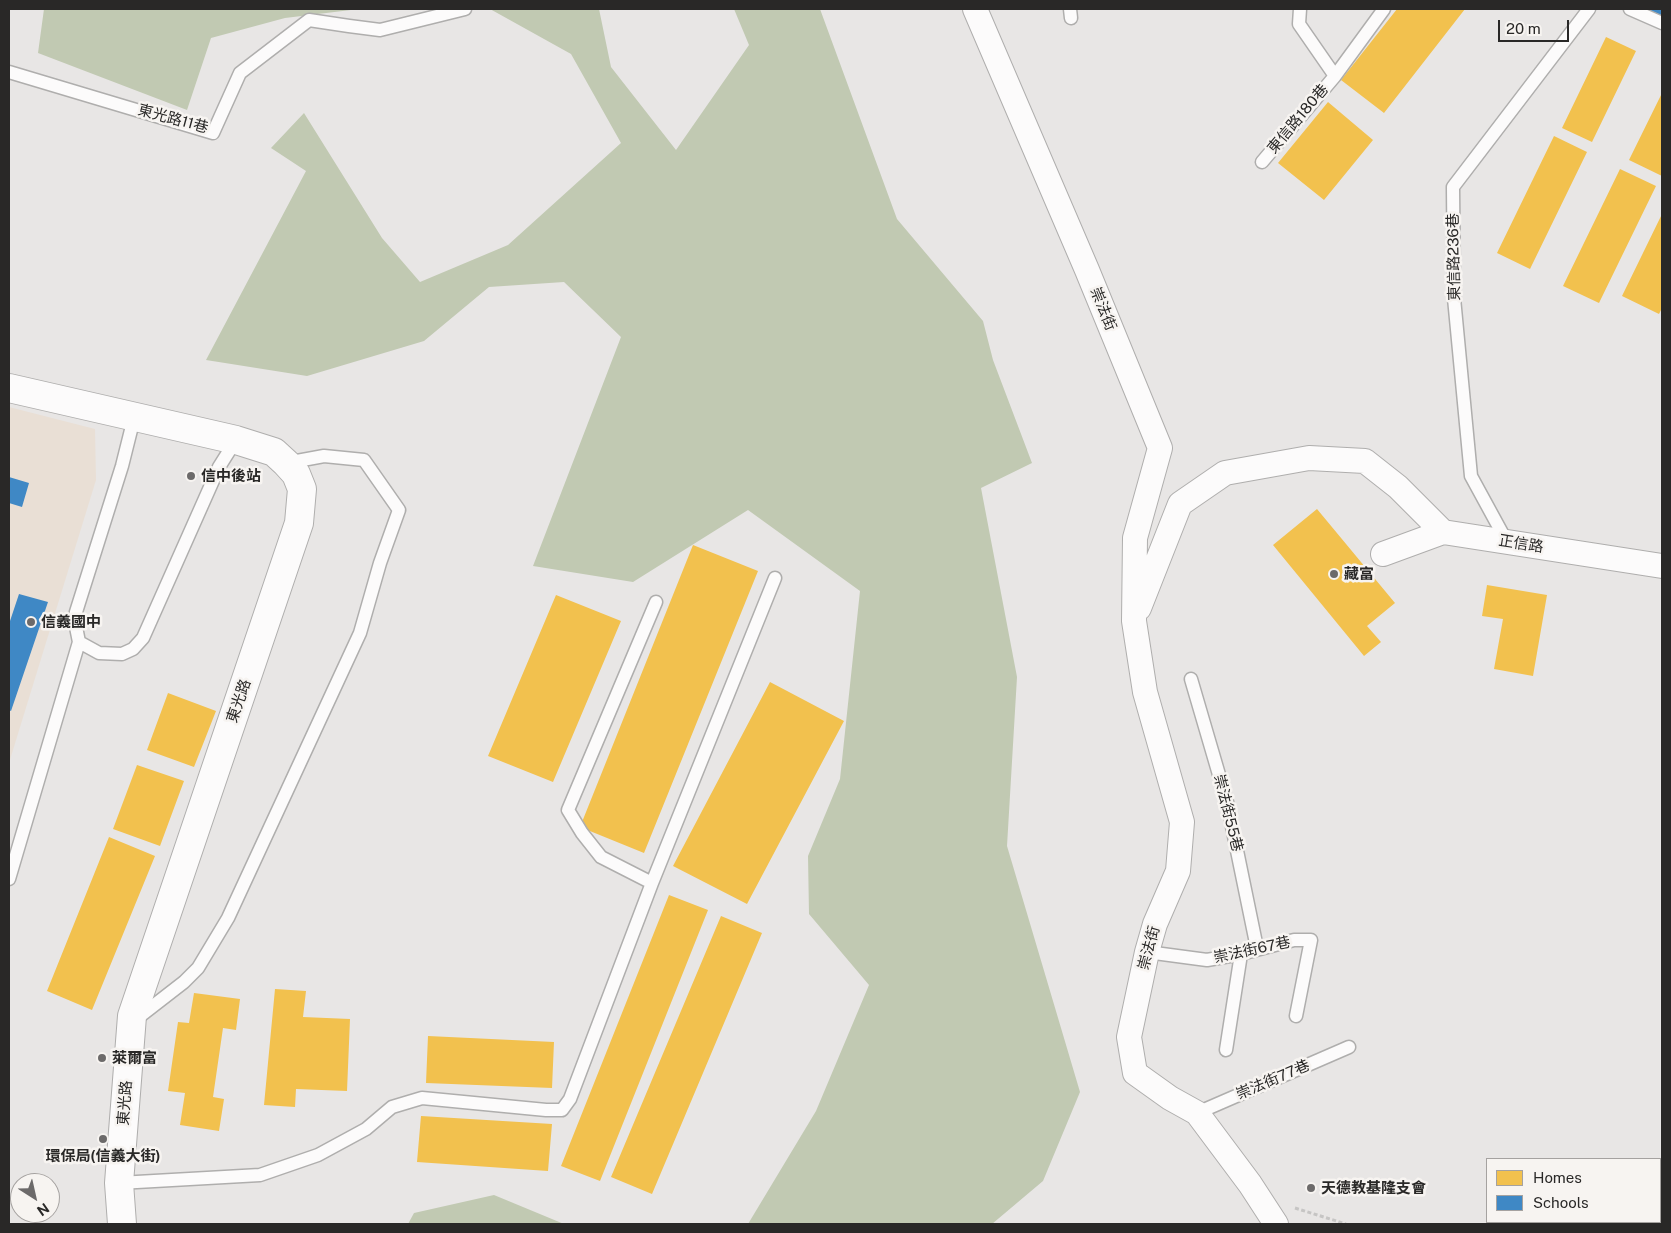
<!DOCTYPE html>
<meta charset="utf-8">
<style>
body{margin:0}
#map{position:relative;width:1671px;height:1233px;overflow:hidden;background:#e8e6e5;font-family:"Public Sans",sans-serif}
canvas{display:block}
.frame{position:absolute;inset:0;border:10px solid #292827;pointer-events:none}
.legend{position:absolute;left:1486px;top:1158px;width:175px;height:65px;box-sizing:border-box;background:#f7f4f1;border:1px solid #a5a2a0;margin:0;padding:6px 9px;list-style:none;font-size:15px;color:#292827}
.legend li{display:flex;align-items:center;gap:10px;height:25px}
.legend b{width:25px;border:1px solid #a5a2a0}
.north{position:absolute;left:10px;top:1173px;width:50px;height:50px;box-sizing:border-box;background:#f7f4f1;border:1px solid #a5a2a0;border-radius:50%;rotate:145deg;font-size:14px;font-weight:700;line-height:20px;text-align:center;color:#292827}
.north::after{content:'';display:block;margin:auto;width:18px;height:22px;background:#6c6a6a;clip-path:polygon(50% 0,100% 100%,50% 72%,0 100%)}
.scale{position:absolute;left:1498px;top:20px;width:71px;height:22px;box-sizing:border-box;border:2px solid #292827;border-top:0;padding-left:6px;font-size:15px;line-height:18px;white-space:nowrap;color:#292827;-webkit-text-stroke:4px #f7f4f1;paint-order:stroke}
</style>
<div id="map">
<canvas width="1671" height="1233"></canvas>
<div class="frame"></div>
<ul class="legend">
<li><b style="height:14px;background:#f2c14e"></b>Homes</li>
<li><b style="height:14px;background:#3f88c5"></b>Schools</li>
</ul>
<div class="north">N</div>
<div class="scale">20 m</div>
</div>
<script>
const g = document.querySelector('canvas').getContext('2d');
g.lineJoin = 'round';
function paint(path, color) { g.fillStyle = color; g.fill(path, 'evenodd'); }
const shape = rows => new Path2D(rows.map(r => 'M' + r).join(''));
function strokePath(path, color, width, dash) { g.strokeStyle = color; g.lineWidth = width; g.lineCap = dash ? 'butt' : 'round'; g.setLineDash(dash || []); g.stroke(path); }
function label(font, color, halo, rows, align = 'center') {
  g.font = font + ' "Public Sans","Noto Sans TC",sans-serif'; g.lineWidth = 5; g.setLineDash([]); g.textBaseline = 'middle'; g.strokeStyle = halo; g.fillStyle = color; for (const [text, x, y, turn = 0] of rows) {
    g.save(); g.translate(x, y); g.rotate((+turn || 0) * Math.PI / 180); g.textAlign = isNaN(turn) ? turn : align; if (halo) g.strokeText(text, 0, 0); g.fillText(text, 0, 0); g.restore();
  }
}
paint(shape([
 [9,407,95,429,96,480,9,763]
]), '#e9dfd5');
paint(shape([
 [44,9,359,9,285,18,211,38,187,110,38,53],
 [490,9,599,9,611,67,676,150,749,45,734,9,820,9,897,219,983,321,993,360,1032,463,981,488,1017,677,1007,846,1080,1092,1043,1181,992,1224,748,1224,816,1111,869,985,809,914,808,856,840,779,860,591,748,510,633,582,533,566,621,337,564,282,489,287,424,341,307,376,206,360,306,171,271,148,304,113,382,238,420,282,508,245,621,143,571,54],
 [494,1195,564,1224,408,1224,414,1213]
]), '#c1c9b2');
paint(shape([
 [1397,9,1465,9,1384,113,1341,80],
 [1606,37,1636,51,1592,142,1562,128],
 [1662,93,1662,176,1629,160],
 [1328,102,1373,140,1324,200,1278,163],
 [1554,136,1587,152,1530,269,1497,253],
 [1620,169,1656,186,1599,303,1563,286],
 [1662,214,1662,308,1659,314,1622,296],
 [1317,509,1395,603,1367,626,1381,642,1364,656,1273,545],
 [693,545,758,571,644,853,580,827],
 [1487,585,1547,595,1533,676,1494,669,1503,619,1482,616],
 [556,595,621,621,553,782,488,756],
 [770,682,844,721,747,904,673,866],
 [168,693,216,711,194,767,147,750],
 [137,765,184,781,160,846,113,829],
 [109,837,155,856,92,1010,47,991],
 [669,895,708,910,600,1181,561,1166],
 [721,916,762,933,652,1194,611,1177],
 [275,989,306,991,303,1017,350,1019,347,1091,296,1089,295,1107,264,1105],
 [194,993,240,999,236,1030,223,1028,213,1097,224,1099,219,1131,180,1125,185,1093,168,1091,178,1022,189,1023],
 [428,1036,554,1042,552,1088,426,1083],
 [421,1116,552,1124,548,1171,417,1162]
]), '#f2c14e');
paint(shape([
 [1648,9,1662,9,1662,17],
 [9,477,29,483,22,507,9,503],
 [19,594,48,602,11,711,9,710,9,624]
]), '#3f88c5');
const service = shape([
 [1070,9,1071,18],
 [1300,9,1299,24,1335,76],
 [1630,9,1662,23],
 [9,72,213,133,240,73,309,20,349,26,380,30,465,9],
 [1262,162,1335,76,1384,9],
 [134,418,122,466,76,612,75,622,79,642,99,653,122,654,133,649,143,638,219,467,236,440],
 [1507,542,1471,476,1454,298,1453,187,1589,9],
 [1191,679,1227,802,1257,948],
 [9,879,79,642],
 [652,883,601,857,582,833,568,810,656,602],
 [1147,952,1207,960,1241,954,1294,940,1311,940,1296,1016],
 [135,1020,184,982,198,968,228,918,360,633,380,563,399,510,364,460,324,456,286,463],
 [1226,1050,1241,954],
 [1197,1113,1349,1047],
 [119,1183,260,1175,318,1155,366,1129,392,1107,422,1098,546,1110,562,1110,570,1099,652,883,775,578]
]);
const minor = shape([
 [975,9,1087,270,1160,448,1135,538,1134,621,1145,692,1182,822,1178,871,1155,924,1147,952,1129,1037,1135,1073,1170,1098,1197,1113,1250,1184,1276,1224],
 [1383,554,1443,532,1662,566],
 [1139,608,1180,504,1225,473,1309,458,1365,461,1398,487,1443,532]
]);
const tertiary = shape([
 [9,388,236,440,274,452,286,463,296,474,302,489,299,523,132,1016,119,1183,122,1224]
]);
strokePath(service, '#afaead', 15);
strokePath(minor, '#afaead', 26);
strokePath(tertiary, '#afaead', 30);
strokePath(shape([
 [1295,1208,1346,1224]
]), '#c6c5c4', 3, [4, 2.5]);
strokePath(service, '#fcfbfb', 12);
strokePath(minor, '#fcfbfb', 24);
strokePath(tertiary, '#fcfbfb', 28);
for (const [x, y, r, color] of [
 [191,476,5,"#6c6a6a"],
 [1334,574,5,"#6c6a6a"],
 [31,622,5,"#6c6a6a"],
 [102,1058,5,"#6c6a6a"],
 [103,1139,5,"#6c6a6a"],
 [1311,1188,5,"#6c6a6a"]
]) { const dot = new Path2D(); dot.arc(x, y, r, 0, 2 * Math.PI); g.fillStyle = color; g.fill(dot); strokePath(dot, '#f7f4f1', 2); }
label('15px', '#292827', '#f7f4f1', [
 ["東光路11巷",173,119,15],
 ["東信路180巷",1298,119,-50],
 ["東信路236巷",1454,257,-91],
 ["崇法街",1103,309,68],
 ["正信路",1521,544,9],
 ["東光路",239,701,-71],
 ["崇法街55巷",1228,813,76],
 ["崇法街",1149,948,-75],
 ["崇法街67巷",1252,950,-12],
 ["崇法街77巷",1273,1080,-23],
 ["東光路",125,1103,-86]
]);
label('bold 15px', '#292827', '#f7f4f1', [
 ["信中後站",201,476],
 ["藏富",1344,574],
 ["信義國中",41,622],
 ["萊爾富",112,1058],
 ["環保局(信義大街)",103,1156,"center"],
 ["天德教基隆支會",1321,1188]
], 'left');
</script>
